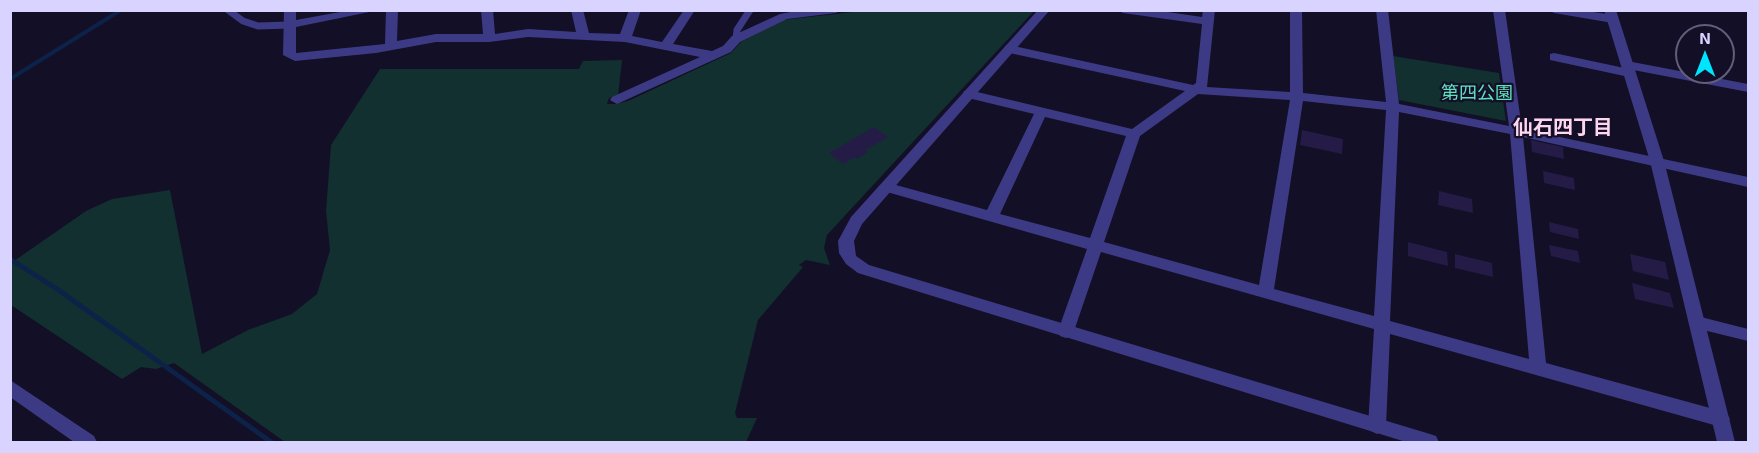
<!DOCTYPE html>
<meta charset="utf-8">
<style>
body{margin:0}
#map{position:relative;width:1759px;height:453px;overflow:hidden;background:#130f26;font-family:"Exo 2",sans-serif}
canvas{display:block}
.frame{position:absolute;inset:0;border:12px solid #d9d4ff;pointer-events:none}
.north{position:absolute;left:1675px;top:24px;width:60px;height:60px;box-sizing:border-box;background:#130f26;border:2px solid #625e7d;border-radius:50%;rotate:0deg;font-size:16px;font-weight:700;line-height:24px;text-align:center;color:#d9d4ff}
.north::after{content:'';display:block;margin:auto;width:21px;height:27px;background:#00e5ff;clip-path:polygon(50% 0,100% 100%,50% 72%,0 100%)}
</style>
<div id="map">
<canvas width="1759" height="453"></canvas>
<div class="frame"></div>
<div class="north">N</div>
</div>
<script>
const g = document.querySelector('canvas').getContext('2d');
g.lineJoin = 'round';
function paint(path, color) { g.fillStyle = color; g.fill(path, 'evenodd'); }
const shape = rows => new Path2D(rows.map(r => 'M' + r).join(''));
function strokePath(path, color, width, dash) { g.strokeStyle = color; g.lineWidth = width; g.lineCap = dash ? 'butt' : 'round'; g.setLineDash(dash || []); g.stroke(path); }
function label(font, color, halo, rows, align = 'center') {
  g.font = font + ' "Exo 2","Noto Sans JP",sans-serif'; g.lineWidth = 4.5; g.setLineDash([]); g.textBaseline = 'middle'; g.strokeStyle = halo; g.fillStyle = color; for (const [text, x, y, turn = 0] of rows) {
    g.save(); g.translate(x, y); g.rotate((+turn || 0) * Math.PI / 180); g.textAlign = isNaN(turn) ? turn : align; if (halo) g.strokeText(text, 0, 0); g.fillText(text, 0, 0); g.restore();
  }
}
paint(shape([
 [870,10,1034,11,827,235,824,248,830,265,806,260,799,265,803,267,758,320,735,413,737,418,757,418,746,442,285,442,174,363,156,369,141,367,122,379,11,305,10,259,14,261,86,211,112,199,170,190,202,354,248,330,292,314,317,294,330,250,326,211,331,145,380,69,579,69,583,61,622,60,618,96,609,98,607,104,615,104,628,101,731,53,741,42,783,20],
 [1393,56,1499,73,1506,121,1399,100]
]), '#12302f');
strokePath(shape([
 [10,79,121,10]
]), '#0c2248', 4);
strokePath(shape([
 [10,259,57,289,271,442]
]), '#0c2248', 5);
paint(shape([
 [874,127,888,137,865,150,868,152,857,159,854,157,843,164,829,153],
 [1302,130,1343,139,1342,154,1300,145],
 [1531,140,1563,147,1564,159,1532,152],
 [1543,171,1574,178,1575,190,1544,183],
 [1439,191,1472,199,1473,213,1438,205],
 [1549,222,1578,229,1579,239,1550,232],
 [1408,242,1447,252,1448,266,1408,256],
 [1549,245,1578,251,1580,263,1551,256],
 [1455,254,1492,263,1493,277,1455,268],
 [1630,254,1665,262,1669,280,1633,271],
 [1632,283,1670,293,1674,308,1635,299]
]), '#241b47');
strokePath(shape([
 [228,10,243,21,258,26,289,25],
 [736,39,737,30,750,10]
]), '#3d3a85', 7);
paint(shape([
 [284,10,296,10,296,20,351,10,379,10,296,27,296,53,385,44,386,10,398,10,397,41,436,34,483,34,481,10,493,10,495,34,528,29,576,32,571,10,583,10,589,33,620,34,629,10,641,10,632,36,662,42,684,10,695,10,673,44,712,51,723,46,732,36,780,14,801,10,841,10,836,13,787,19,740,42,731,52,617,104,610,100,612,97,700,57,625,42,528,37,489,42,436,42,376,53,295,61,283,55,284,10],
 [1118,10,1154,10,1202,17,1203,10,1215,10,1207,87,1290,92,1290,10,1302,10,1303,93,1386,102,1376,10,1388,10,1399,104,1509,126,1493,10,1505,10,1522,129,1748,177,1748,187,1523,137,1546,363,1721,411,1727,414,1730,419,1727,424,1721,427,1390,334,1386,426,1383,431,1377,434,1371,431,1368,426,1374,329,1101,252,1074,331,1072,336,1066,338,1060,336,1058,331,1087,249,880,190,878,187,885,182,987,210,1034,114,964,97,963,94,964,91,969,90,1132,129,1185,91,1005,52,1005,46,1009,45,1193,85,1196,83,1202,24,1123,13,1118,10],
 [1198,94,1290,100,1259,285,1104,242,1140,136,1198,94],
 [1303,101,1386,110,1374,316,1274,289,1303,101],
 [1399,112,1510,134,1529,359,1390,321,1399,112],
 [1045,117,1126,136,1090,238,1000,214,1045,117],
 [1549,10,1580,10,1613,15,1619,19,1613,23,1554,13,1549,10],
 [1554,53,1629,69,1635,73,1629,77,1550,60,1550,54,1554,53],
 [1627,61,1748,84,1748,92,1623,68,1621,65,1627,61],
 [1697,316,1748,329,1748,341,1691,327,1689,322,1691,317,1697,316],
 [10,380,94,436,97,442,74,442,10,397,10,380]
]), '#3d3a85');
paint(shape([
 [1038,10,1050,10,862,224,854,241,856,256,869,265,1430,434,1436,436,1439,442,1406,442,858,273,846,264,839,253,838,241,851,217,1038,10],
 [1604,10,1616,10,1664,161,1735,442,1717,442,1650,161,1604,10]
]), '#3d3a85');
label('18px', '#5fe0c0', '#130f26', [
 ["第四公園",1477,93]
]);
label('bold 20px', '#ffd6f0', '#130f26', [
 ["仙石四丁目",1563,127]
]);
</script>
